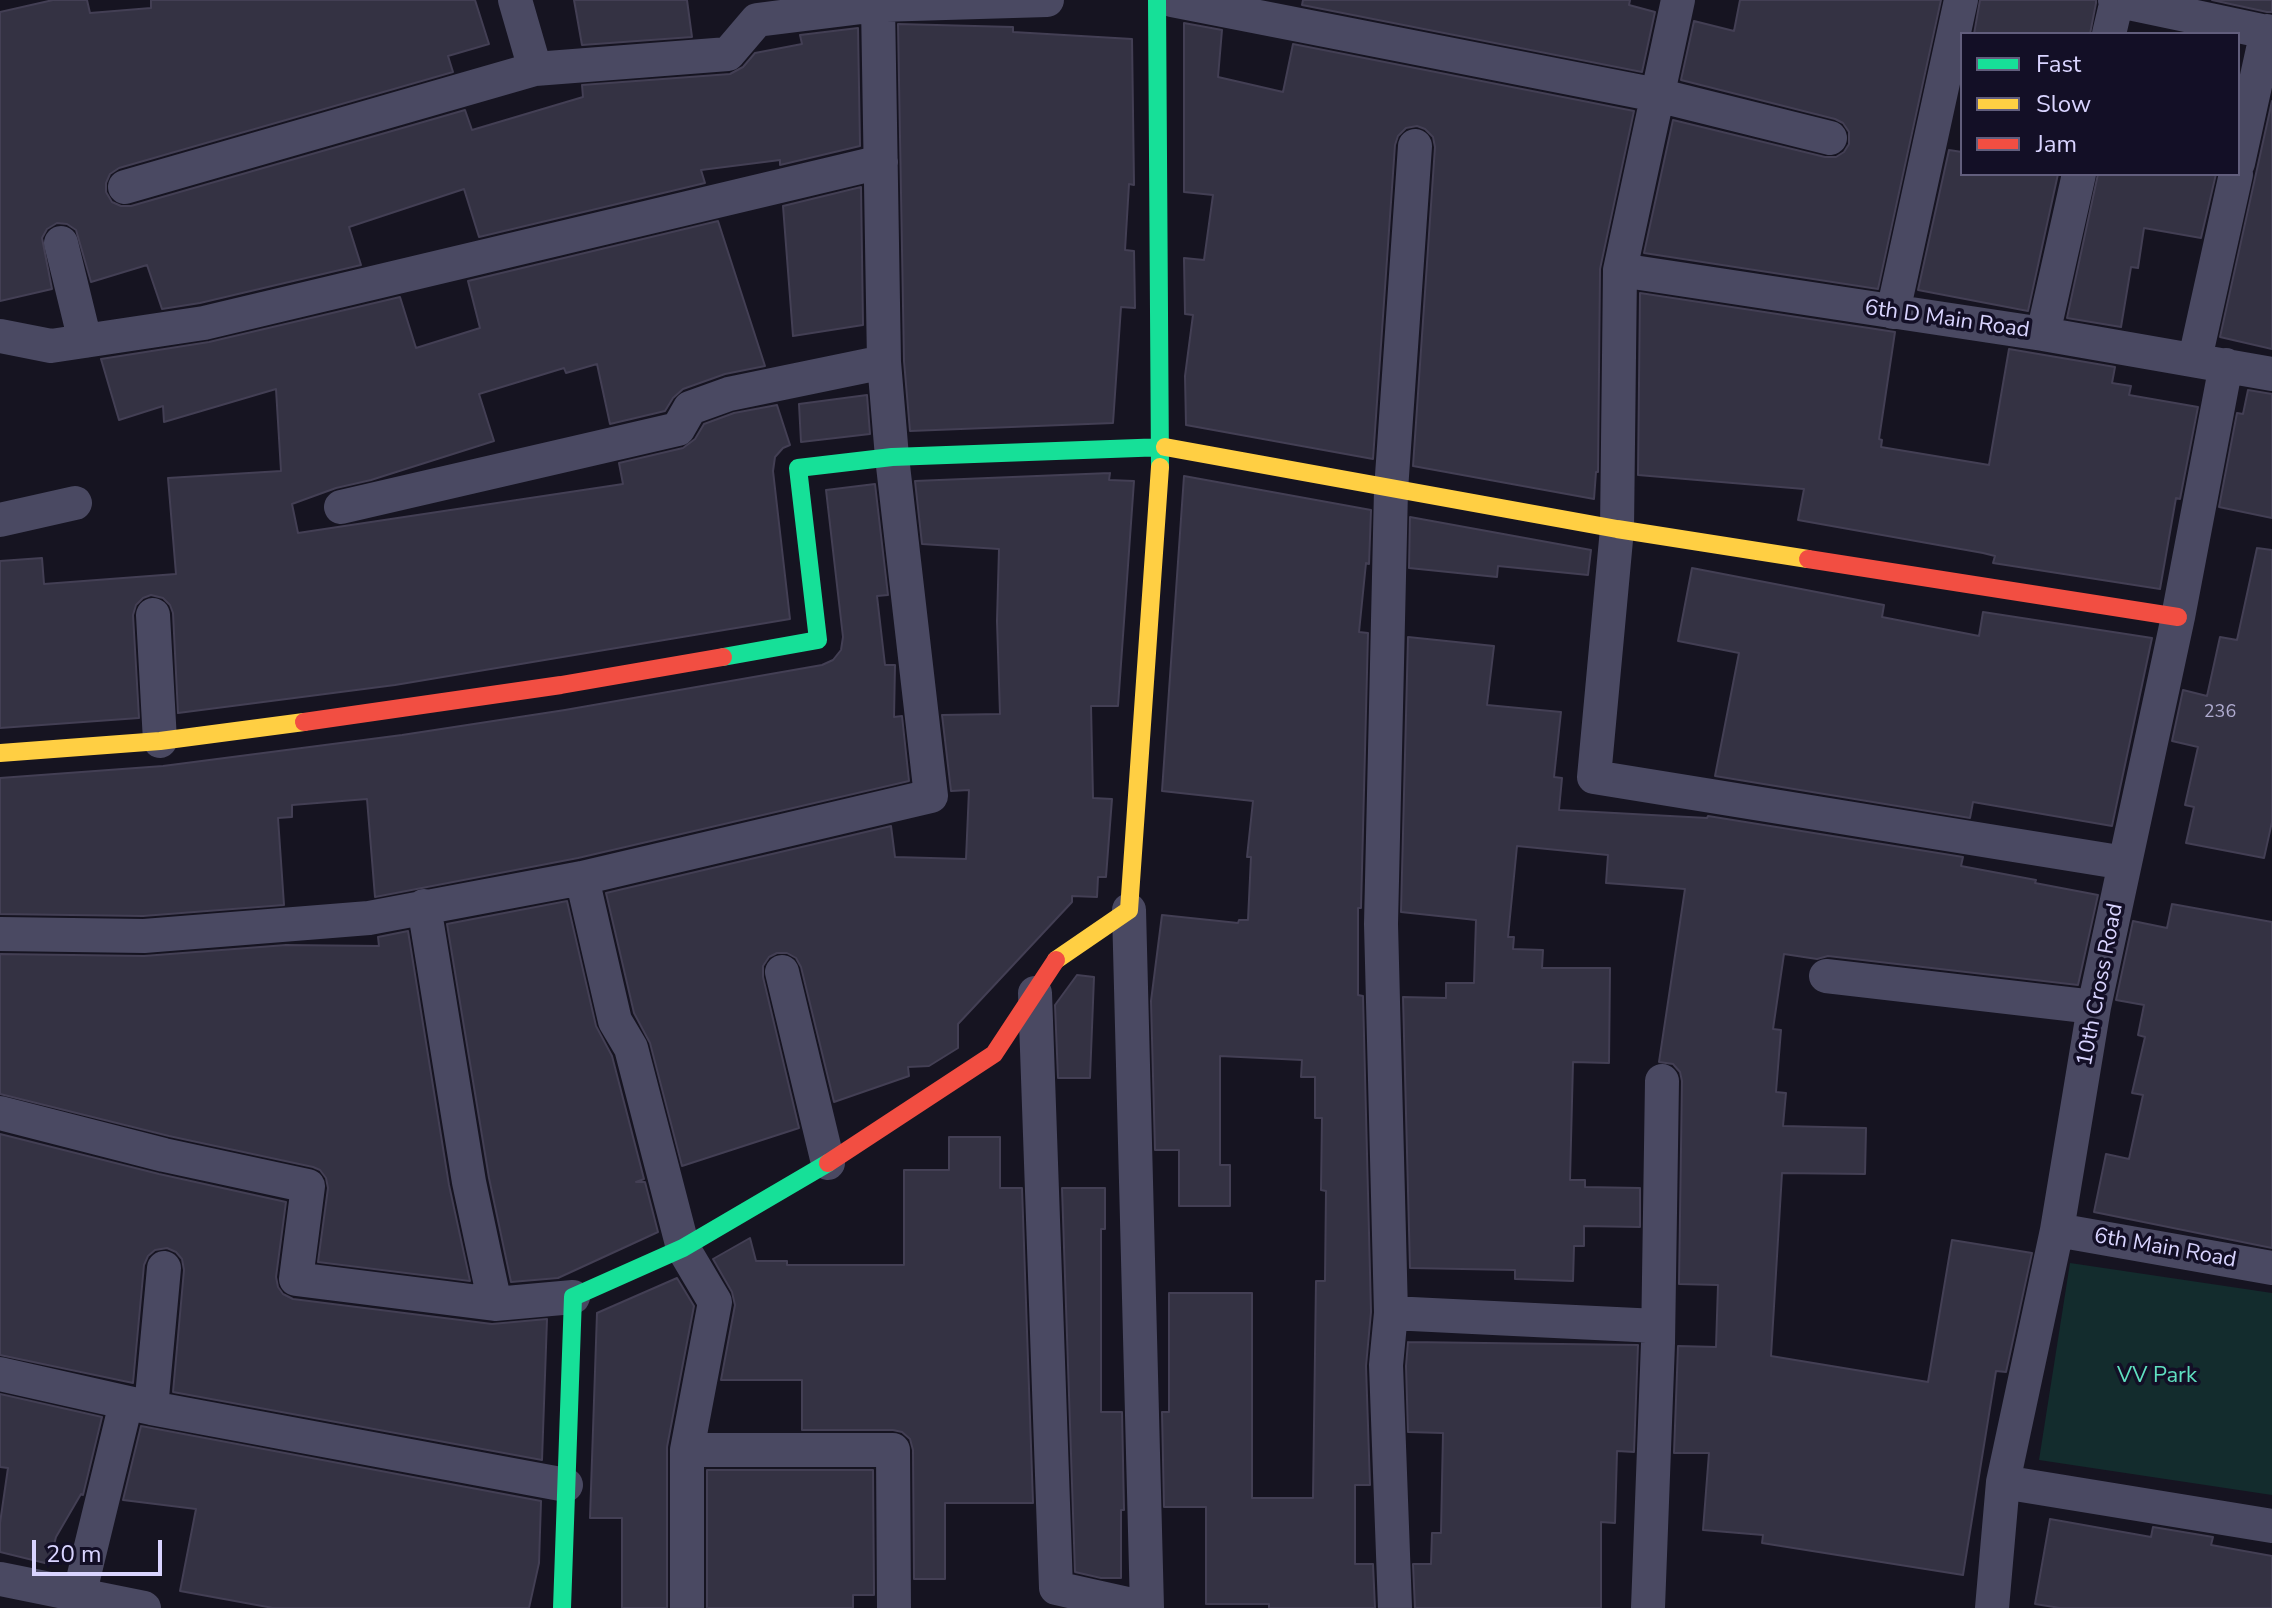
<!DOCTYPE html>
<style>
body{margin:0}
#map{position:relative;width:2272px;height:1608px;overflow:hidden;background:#161421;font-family:"Nunito Sans",sans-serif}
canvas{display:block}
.legend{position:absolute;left:1960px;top:32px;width:280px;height:144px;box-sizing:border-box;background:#130f26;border:2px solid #625e7d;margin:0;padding:10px 14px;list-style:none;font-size:24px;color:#d9d4ff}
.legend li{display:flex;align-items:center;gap:16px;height:40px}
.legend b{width:40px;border:2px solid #625e7d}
.scale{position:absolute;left:32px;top:1540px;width:130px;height:36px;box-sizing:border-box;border:4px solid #d9d4ff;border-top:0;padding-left:10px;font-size:24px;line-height:28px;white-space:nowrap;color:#d9d4ff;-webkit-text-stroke:6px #130f26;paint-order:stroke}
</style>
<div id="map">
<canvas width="2272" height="1608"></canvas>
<ul class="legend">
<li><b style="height:10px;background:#16e098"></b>Fast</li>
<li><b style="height:10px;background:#ffcf43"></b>Slow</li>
<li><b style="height:10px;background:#f24e42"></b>Jam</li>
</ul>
<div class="scale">20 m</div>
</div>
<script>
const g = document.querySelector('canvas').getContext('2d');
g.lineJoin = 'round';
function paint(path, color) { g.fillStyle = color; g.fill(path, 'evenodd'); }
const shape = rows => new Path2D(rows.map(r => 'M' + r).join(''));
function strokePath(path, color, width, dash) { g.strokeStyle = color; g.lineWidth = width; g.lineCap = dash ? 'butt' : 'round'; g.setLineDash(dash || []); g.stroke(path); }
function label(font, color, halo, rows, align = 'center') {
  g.font = font + ' "Nunito Sans",sans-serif'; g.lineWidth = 7; g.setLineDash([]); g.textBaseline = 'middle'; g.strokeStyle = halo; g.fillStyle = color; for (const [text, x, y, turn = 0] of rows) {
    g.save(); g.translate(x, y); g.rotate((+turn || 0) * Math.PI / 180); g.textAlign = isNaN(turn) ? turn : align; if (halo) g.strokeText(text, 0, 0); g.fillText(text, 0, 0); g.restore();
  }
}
paint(shape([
 [2070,1263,2272,1293,2272,1495,2039,1460]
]), '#132c2d');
const building = shape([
 [53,0,87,0,90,13,151,8,151,0,475,0,489,44,448,56,453,72,119,168,110,174,106,183,106,192,112,202,121,206,131,206,465,110,472,130,583,97,582,85,730,74,743,67,755,53,802,44,800,35,858,28,860,146,780,165,780,160,701,170,705,183,479,237,464,189,349,227,361,265,200,303,162,309,147,265,91,282,76,230,67,224,57,223,47,229,42,238,52,289,0,301,0,12,53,0],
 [574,0,687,0,692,37,582,45,574,0],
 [1303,0,1630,0,1629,5,1655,12,1642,72,1302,5,1303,0],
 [1740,0,1941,0,1878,289,1644,253,1673,120,1825,157,1836,157,1844,152,1849,144,1849,132,1843,123,1835,119,1681,80,1694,21,1734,31,1740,0],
 [1980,0,2096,0,2096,3,2090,34,1974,34,1980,0],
 [2212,0,2272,0,2272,12,2267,12,2212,0],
 [1184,23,1222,30,1218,77,1283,92,1293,44,1634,111,1600,269,1598,472,1596,472,1594,499,1413,466,1435,147,1433,137,1425,129,1417,126,1406,128,1398,136,1395,145,1373,459,1186,425,1185,376,1193,315,1185,314,1184,258,1204,260,1213,195,1184,192,1184,23],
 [898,24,1013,27,1013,32,1132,39,1134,185,1129,184,1125,250,1134,251,1135,308,1121,307,1113,423,910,431,904,361,898,24],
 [2272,101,2272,349,2220,337,2272,101],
 [1949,150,1962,152,1962,174,2058,174,2028,311,1918,290,1949,150],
 [2098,174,2216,174,2201,238,2144,228,2138,268,2131,267,2121,327,2067,318,2098,174],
 [861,187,863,325,793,336,783,206,861,187],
 [718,221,765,366,725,374,683,389,673,398,665,411,610,424,597,364,566,373,564,368,479,394,494,441,371,480,336,488,292,504,298,533,623,484,619,463,683,448,695,439,704,424,734,413,777,405,790,445,783,448,775,457,773,471,790,619,395,685,178,713,173,613,170,605,163,598,151,595,143,598,136,605,133,615,139,718,0,728,0,561,42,558,44,584,176,574,168,478,281,471,276,389,164,422,163,406,119,420,101,359,209,342,400,297,416,348,480,328,468,281,718,221],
 [1640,293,1895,332,1879,439,1882,440,1881,447,1989,465,2009,349,2115,367,2112,383,2131,386,2129,395,2198,407,2180,499,2176,498,2160,589,1993,563,1995,556,1983,553,1798,520,1804,489,1638,475,1640,293],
 [2248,390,2272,394,2272,518,2219,507,2237,413,2243,414,2248,390],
 [867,395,870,434,801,442,799,404,867,395],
 [1110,473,1109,480,1134,481,1118,706,1091,706,1093,798,1112,799,1106,877,1098,877,1097,897,1072,896,1072,902,958,1024,958,1048,929,1066,908,1067,909,1076,834,1102,801,967,796,958,787,953,777,953,769,957,763,966,763,977,799,1128,682,1166,650,1043,634,1013,606,893,891,826,895,857,966,859,969,790,951,791,942,715,1000,714,997,621,999,549,922,544,915,481,1110,473],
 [1184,476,1371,510,1369,564,1366,563,1359,632,1368,633,1361,908,1358,908,1358,995,1363,996,1371,1312,1366,1366,1370,1485,1355,1485,1355,1564,1373,1564,1375,1608,1269,1608,1269,1604,1206,1604,1206,1507,1164,1507,1162,1412,1169,1412,1169,1293,1252,1293,1252,1498,1313,1498,1316,1281,1325,1281,1326,1191,1321,1190,1322,1118,1315,1118,1315,1077,1301,1077,1302,1060,1220,1056,1220,1165,1230,1165,1230,1206,1179,1206,1179,1150,1155,1150,1151,1001,1162,915,1238,923,1239,920,1248,920,1251,857,1247,857,1253,801,1162,791,1184,476],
 [875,484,888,595,877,596,885,665,895,665,894,717,902,716,909,781,578,858,375,897,367,799,292,805,292,817,278,818,284,905,143,916,0,914,0,778,163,766,402,735,565,710,822,665,833,660,841,650,843,637,826,490,875,484],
 [1410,517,1591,550,1588,575,1498,566,1497,577,1409,568,1410,517],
 [2257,548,2272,550,2272,822,2264,858,2186,843,2194,807,2185,805,2198,747,2172,741,2183,690,2207,696,2220,637,2237,640,2257,548],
 [1692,568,1884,605,1882,617,1979,636,1983,612,2152,638,2112,826,1973,802,1970,818,1715,776,1739,653,1678,641,1692,568],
 [1408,637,1494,646,1487,705,1561,712,1554,777,1562,778,1559,810,1707,818,1708,816,1963,857,1961,866,2036,880,2035,883,2098,895,2078,985,1828,956,1817,959,1784,954,1773,1029,1781,1030,1776,1092,1786,1093,1783,1126,1866,1128,1865,1174,1782,1173,1771,1356,1928,1382,1952,1240,2032,1253,2006,1372,1996,1371,1963,1575,1762,1543,1763,1535,1703,1530,1709,1453,1674,1453,1678,1346,1716,1347,1718,1285,1679,1284,1682,1081,1680,1072,1673,1064,1659,1062,1685,889,1606,883,1608,855,1517,846,1508,937,1514,937,1513,949,1543,950,1542,968,1610,968,1609,1063,1573,1062,1570,1180,1585,1180,1585,1187,1640,1188,1640,1227,1584,1226,1584,1246,1574,1246,1573,1281,1515,1279,1515,1270,1410,1268,1403,997,1446,998,1446,983,1474,983,1476,920,1401,912,1408,637],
 [567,901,596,1026,612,1056,644,1179,636,1182,645,1182,658,1232,558,1278,511,1282,489,1178,447,924,567,901],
 [2172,904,2272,922,2272,1248,2094,1212,2106,1154,2129,1159,2143,1095,2132,1093,2145,1037,2138,1035,2144,1005,2116,1000,2133,921,2167,928,2172,904],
 [408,931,449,1185,470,1281,318,1262,328,1188,326,1178,320,1170,313,1167,169,1136,0,1094,0,954,144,956,286,945,379,946,378,937,408,931],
 [1077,975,1094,977,1090,1078,1058,1078,1055,1005,1077,975],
 [0,1134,159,1174,286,1202,276,1277,278,1287,283,1294,293,1299,492,1324,547,1319,542,1460,173,1392,184,1270,182,1259,176,1252,167,1248,155,1250,148,1256,144,1265,133,1383,0,1355,0,1134],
 [949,1137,1000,1137,1000,1188,1022,1188,1033,1503,945,1503,945,1579,914,1579,913,1450,910,1439,902,1432,893,1430,802,1430,802,1380,721,1380,735,1305,732,1292,713,1259,750,1238,756,1261,787,1261,787,1265,904,1265,904,1170,949,1170,949,1137],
 [1062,1188,1105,1188,1105,1229,1101,1229,1101,1412,1122,1412,1124,1510,1121,1510,1121,1578,1101,1578,1075,1572,1062,1188],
 [677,1278,694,1306,667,1447,667,1608,622,1608,622,1518,590,1518,597,1313,677,1278],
 [1408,1342,1638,1345,1634,1452,1617,1451,1615,1523,1601,1522,1601,1608,1415,1608,1413,1564,1431,1564,1432,1533,1441,1533,1443,1433,1408,1432,1406,1366,1408,1342],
 [0,1394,102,1417,83,1495,81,1494,56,1537,49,1564,0,1552,0,1523,8,1468,0,1467,0,1394],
 [141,1426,541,1501,539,1563,529,1608,273,1608,180,1591,196,1509,123,1500,141,1426],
 [707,1470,873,1470,874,1595,853,1595,853,1608,707,1608,707,1470],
 [2050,1519,2151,1537,2153,1527,2213,1537,2211,1545,2272,1556,2272,1608,2060,1608,2035,1604,2050,1519]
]);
paint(building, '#343243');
strokePath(building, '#433f54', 2);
strokePath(shape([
 [1172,0,1657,95,1830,138],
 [1678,0,1620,270,1617,529,1594,777,2125,863],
 [2115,0,2272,33],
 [2109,34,2117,0],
 [535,69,728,54,757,20,878,5],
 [2238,163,2267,31],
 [125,187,535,69,515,0],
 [61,243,85,341],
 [1620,270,2043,334,2272,374],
 [1893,312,1961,0],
 [2043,334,2079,174],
 [0,336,51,346,204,323,881,162],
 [2195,359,2236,174],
 [341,507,678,429,690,408,729,394,884,362],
 [0,520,75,503],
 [153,615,160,741],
 [582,878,615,1021,631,1048,683,1248,715,1302,687,1450,687,1608],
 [424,906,469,1182,495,1304,573,1297],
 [1129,910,1147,1608],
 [0,934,144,936,369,918,582,878,931,796,892,457,884,362,878,5,1047,0],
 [782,972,828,1163],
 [1826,976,2094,1007],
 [1035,993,1056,1588,1146,1608],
 [0,1113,164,1155,308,1186,296,1279,495,1304],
 [2057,1230,2272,1268],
 [1391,1313,1657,1326],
 [0,1374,151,1408,566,1485],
 [151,1408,164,1268],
 [687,1450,893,1450,894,1608],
 [2003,1482,2272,1526],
 [0,1579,144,1608],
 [76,1608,126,1403],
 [1395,1608,1386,1365,1391,1313,1381,924,1391,490,1415,146],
 [1648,1608,1658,1343,1662,1081],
 [1992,1608,2003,1482,2057,1230,2094,1007,2178,617,2226,365]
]), '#4a4962', 34);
strokePath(shape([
 [1157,0,1160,467],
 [723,657,818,640,798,468,892,457,1165,447],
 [562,1608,573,1297,683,1248,828,1163]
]), '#16e098', 18);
strokePath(shape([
 [1165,447,1617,529,1808,559],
 [0,753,160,741,304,722],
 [1056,960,1129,910,1160,467]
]), '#ffcf43', 18);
strokePath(shape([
 [1808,559,2178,617],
 [304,722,561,685,723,657],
 [828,1163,994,1054,1056,960]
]), '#f24e42', 18);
label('18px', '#b0acd0', null, [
 ["236",2220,713]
]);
label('22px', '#d9d4ff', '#130f26', [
 ["6th D Main Road",1947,320,8],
 ["10th Cross Road",2101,985,-79],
 ["6th Main Road",2165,1249,10]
]);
label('22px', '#5fe0c0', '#130f26', [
 ["VV Park",2157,1377]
]);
</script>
